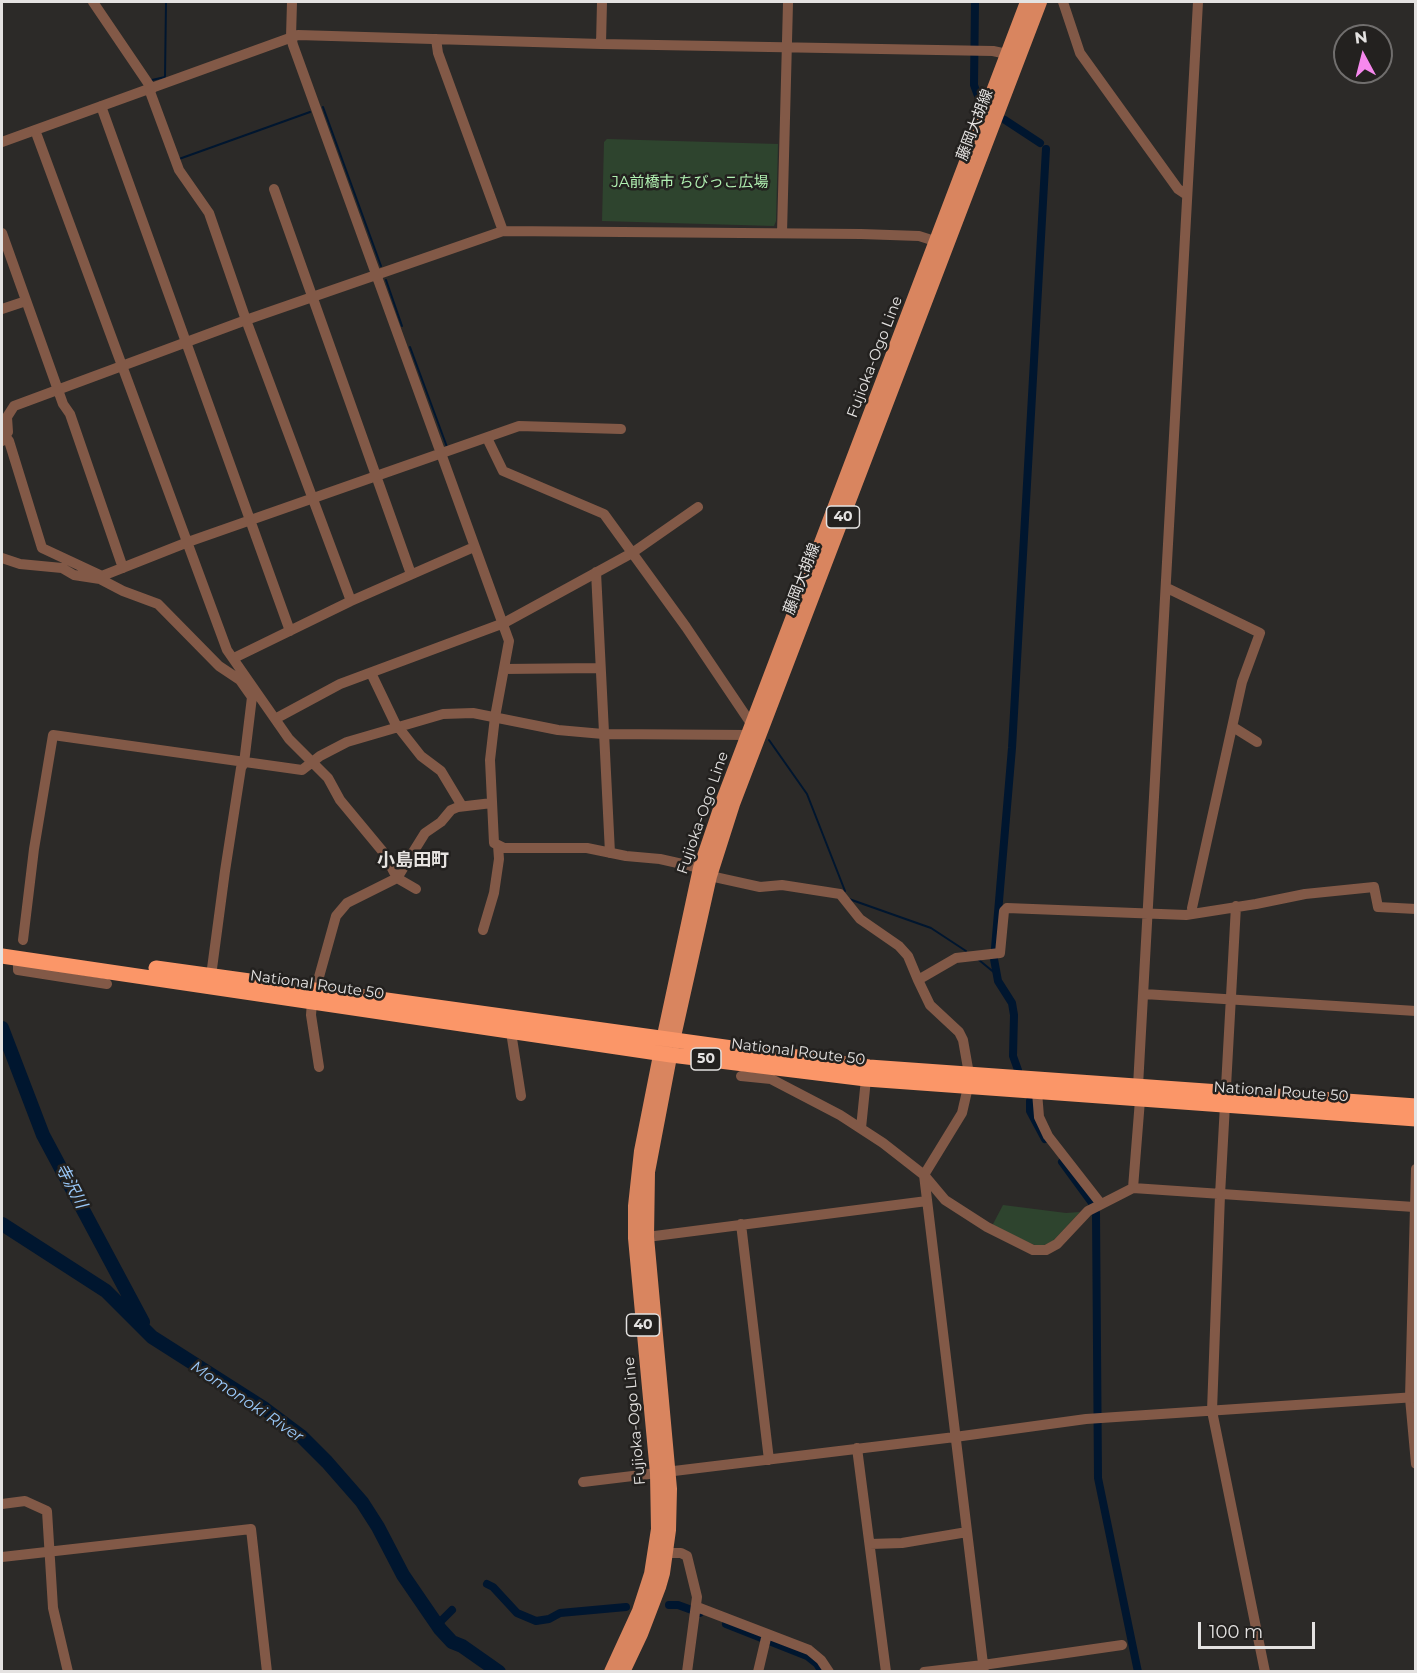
<!DOCTYPE html>
<meta charset="utf-8">
<style>
body{margin:0}
#map{position:relative;width:1417px;height:1673px;overflow:hidden;background:#2c2a28;font-family:Montserrat,sans-serif}
canvas{display:block}
.frame{position:absolute;inset:0;border:3px solid #e4e2e1;pointer-events:none}
.north{position:absolute;left:1333px;top:24px;width:60px;height:60px;box-sizing:border-box;background:#23211f;border:2px solid #706e6d;border-radius:50%;rotate:353deg;font-size:16px;font-weight:700;line-height:24px;text-align:center;color:#e4e2e1}
.north::after{content:'';display:block;margin:auto;width:21px;height:27px;background:#f688ed;clip-path:polygon(50% 0,100% 100%,50% 72%,0 100%)}
.scale{position:absolute;left:1198px;top:1622px;width:117px;height:27px;box-sizing:border-box;border:3px solid #e4e2e1;border-top:0;padding-left:8px;font-size:18px;line-height:21px;white-space:nowrap;color:#e4e2e1;-webkit-text-stroke:4px #23211f;paint-order:stroke}
</style>
<div id="map">
<canvas width="1417" height="1673"></canvas>
<div class="frame"></div>
<div class="north">N</div>
<div class="scale">100 m</div>
</div>
<script>
const g = document.querySelector('canvas').getContext('2d');
g.lineJoin = 'round';
function paint(path, color) { g.fillStyle = color; g.fill(path, 'evenodd'); }
const shape = rows => new Path2D(rows.map(r => 'M' + r).join(''));
function strokePath(path, color, width, dash) { g.strokeStyle = color; g.lineWidth = width; g.lineCap = dash ? 'butt' : 'round'; g.setLineDash(dash || []); g.stroke(path); }
function label(font, color, halo, rows, align = 'center') {
  g.font = font + ' Montserrat,"Noto Sans JP",sans-serif'; g.lineWidth = 5; g.setLineDash([]); g.textBaseline = 'middle'; g.strokeStyle = halo; g.fillStyle = color; for (const [text, x, y, turn = 0] of rows) {
    g.save(); g.translate(x, y); g.rotate((+turn || 0) * Math.PI / 180); g.textAlign = isNaN(turn) ? turn : align; if (halo) g.strokeText(text, 0, 0); g.fillText(text, 0, 0); g.restore();
  }
}
paint(shape([
 [607,139,778,144,776,221,774,226,602,221,604,142],
 [1003,1205,1066,1213,1080,1212,1052,1242,1039,1247,992,1226]
]), '#2e442e');
strokePath(shape([
 [152,80,165,77,166,2],
 [323,107,381,266],
 [179,159,310,112],
 [386,280,402,326],
 [410,347,447,447],
 [769,740,807,794,845,891],
 [849,899,931,928,966,951],
 [979,960,996,974]
]), '#00162f', 2);
strokePath(shape([
 [975,2,974,85,978,96],
 [1005,120,1040,143],
 [995,948,1012,748,1046,149],
 [994,959,998,981,1012,1003,1014,1015,1013,1056,1018,1070],
 [1030,1101,1030,1111,1045,1139],
 [1062,1162,1092,1203,1096,1213,1098,1478,1138,1672],
 [487,1584,493,1587,517,1613,536,1621,549,1619,560,1613,626,1607],
 [669,1605,678,1605,700,1613],
 [438,1624,452,1610],
 [726,1624,807,1656,817,1664,822,1672]
]), '#00162f', 8);
strokePath(shape([
 [2,1028,43,1135,143,1322],
 [2,1224,106,1291,152,1337,265,1409,301,1436,327,1462,362,1502,378,1527,403,1575,440,1629,452,1642,462,1646,499,1672]
]), '#00162f', 14);
strokePath(shape([
 [93,2,152,89],
 [292,2,291,37,293,45,509,641,495,717,490,760,494,843,504,848,587,848,626,856,660,859,700,868,710,876,760,887,782,885,840,894,860,919,899,946,908,956,918,980],
 [1063,2,1080,53,1178,189,1187,195],
 [436,39,438,53,503,231],
 [601,44,602,2],
 [149,89,179,170,209,213,246,320,351,601],
 [101,106,290,631],
 [35,130,227,650,289,739,328,778,340,800,384,853,397,878,416,889],
 [2,142,298,35,601,44,993,51,1007,54],
 [274,189,411,574],
 [2,233,63,404,70,414,123,568],
 [782,233,788,3],
 [2,309,26,301],
 [6,437,9,441,42,548,102,576,188,542,519,426,621,429],
 [487,438,503,471,604,514,686,627,752,725],
 [2,441,8,432,7,417,14,406,246,320,503,231,861,234,919,236,941,243],
 [2,558,20,564,62,568,74,575,100,579,123,591,158,604,219,666,240,680,252,697,244,763,241,768,225,871,211,976],
 [596,572,610,853],
 [1167,588,1260,633,1242,682,1192,908,1193,914],
 [234,658,351,601,474,547],
 [504,669,600,668],
 [371,673,395,723,421,756,441,771,462,806],
 [275,719,340,684,504,623,632,553,698,507],
 [1233,727,1257,742],
 [1236,906,1220,1195,1212,1411,1265,1672],
 [483,930,494,893,499,859,498,845],
 [23,940,34,849,53,735,302,770,320,756,347,742,443,714,473,713,558,730,603,734,748,735],
 [18,966,18,970,107,984],
 [1144,994,1416,1011],
 [511,1032,521,1096],
 [319,1067,311,1015,312,1002,336,916,347,903,397,878,425,833,441,822,451,810,458,807,492,803],
 [741,1076,771,1079,840,1115,883,1143,924,1175,945,1200,987,1227,1033,1250,1046,1250,1057,1244,1088,1211,1133,1188,1414,1207],
 [1138,1086,1198,2],
 [1037,1092,1039,1117,1048,1136,1101,1204],
 [861,1128,866,1079],
 [1416,1169,1410,1398,1416,1464],
 [1133,1188,1140,1100],
 [741,1224,769,1460],
 [647,1237,927,1201],
 [857,1448,886,1672],
 [583,1482,955,1437,1086,1419,1416,1397],
 [2,1504,25,1501,47,1511,53,1608,68,1672],
 [870,1544,902,1543,967,1532],
 [667,1553,681,1553,687,1556,697,1597,687,1672],
 [2,1557,251,1529,267,1672],
 [697,1607,809,1650,821,1660,829,1672],
 [758,1672,767,1634],
 [924,1672,983,1665,1122,1645],
 [984,1672,924,1175,962,1113,968,1087,969,1074,963,1040,959,1032,930,1005,918,980,956,958,1000,953,1004,911,1007,908,1186,915,1256,904,1305,894,1374,887,1378,907,1416,909]
]), '#825947', 10);
strokePath(shape([
 [611,1672,639,1611,651,1574,658,1529,657,1473,635,1238,635,1206,641,1151,663,1040,700,868,723,800,1027,2],
 [623,1672,641,1634,659,1587,663,1573,669,1530,670,1489,647,1237,648,1172,673,1041,710,876,733,804,1040,2]
]), '#d9855f', 14);
strokePath(shape([
 [2,956,671,1055,866,1079,1416,1119],
 [156,968,869,1067,1416,1106]
]), '#fb9668', 15);
for (const [x, y, w] of [
 [843,517,33],
 [706,1059,30],
 [643,1325,33]
]) { const box = new Path2D(); box.roundRect(x - w / 2, y - 11, w, 22, 4.5); g.fillStyle = '#23211f'; g.fill(box); strokePath(box, '#e4e2e1', 1.5); }
label('bold 14px', '#e4e2e1', null, [
 ["40",843,517],
 ["50",706,1059],
 ["40",643,1325]
]);
label('15px', '#e4e2e1', '#23211f', [
 ["藤岡大胡線",975,125,-69],
 ["Fujioka-Ogo Line",875,357,-69],
 ["藤岡大胡線",802,579,-69],
 ["Fujioka-Ogo Line",703,813,-71],
 ["National Route 50",317,985,8],
 ["National Route 50",798,1052,7],
 ["National Route 50",1281,1092,4],
 ["Fujioka-Ogo Line",635,1421,-95]
]);
label('15px', '#b0f0b1', '#23211f', [
 ["JA前橋市 ちびっこ広場",690,183]
]);
label('italic 16px', '#9ac9fa', '#23211f', [
 ["寺沢川",71,1186,62],
 ["Momonoki River",247,1402,34]
]);
label('bold 18px', '#e6e3e0', '#23211f', [
 ["小島田町",413,861]
]);
</script>
